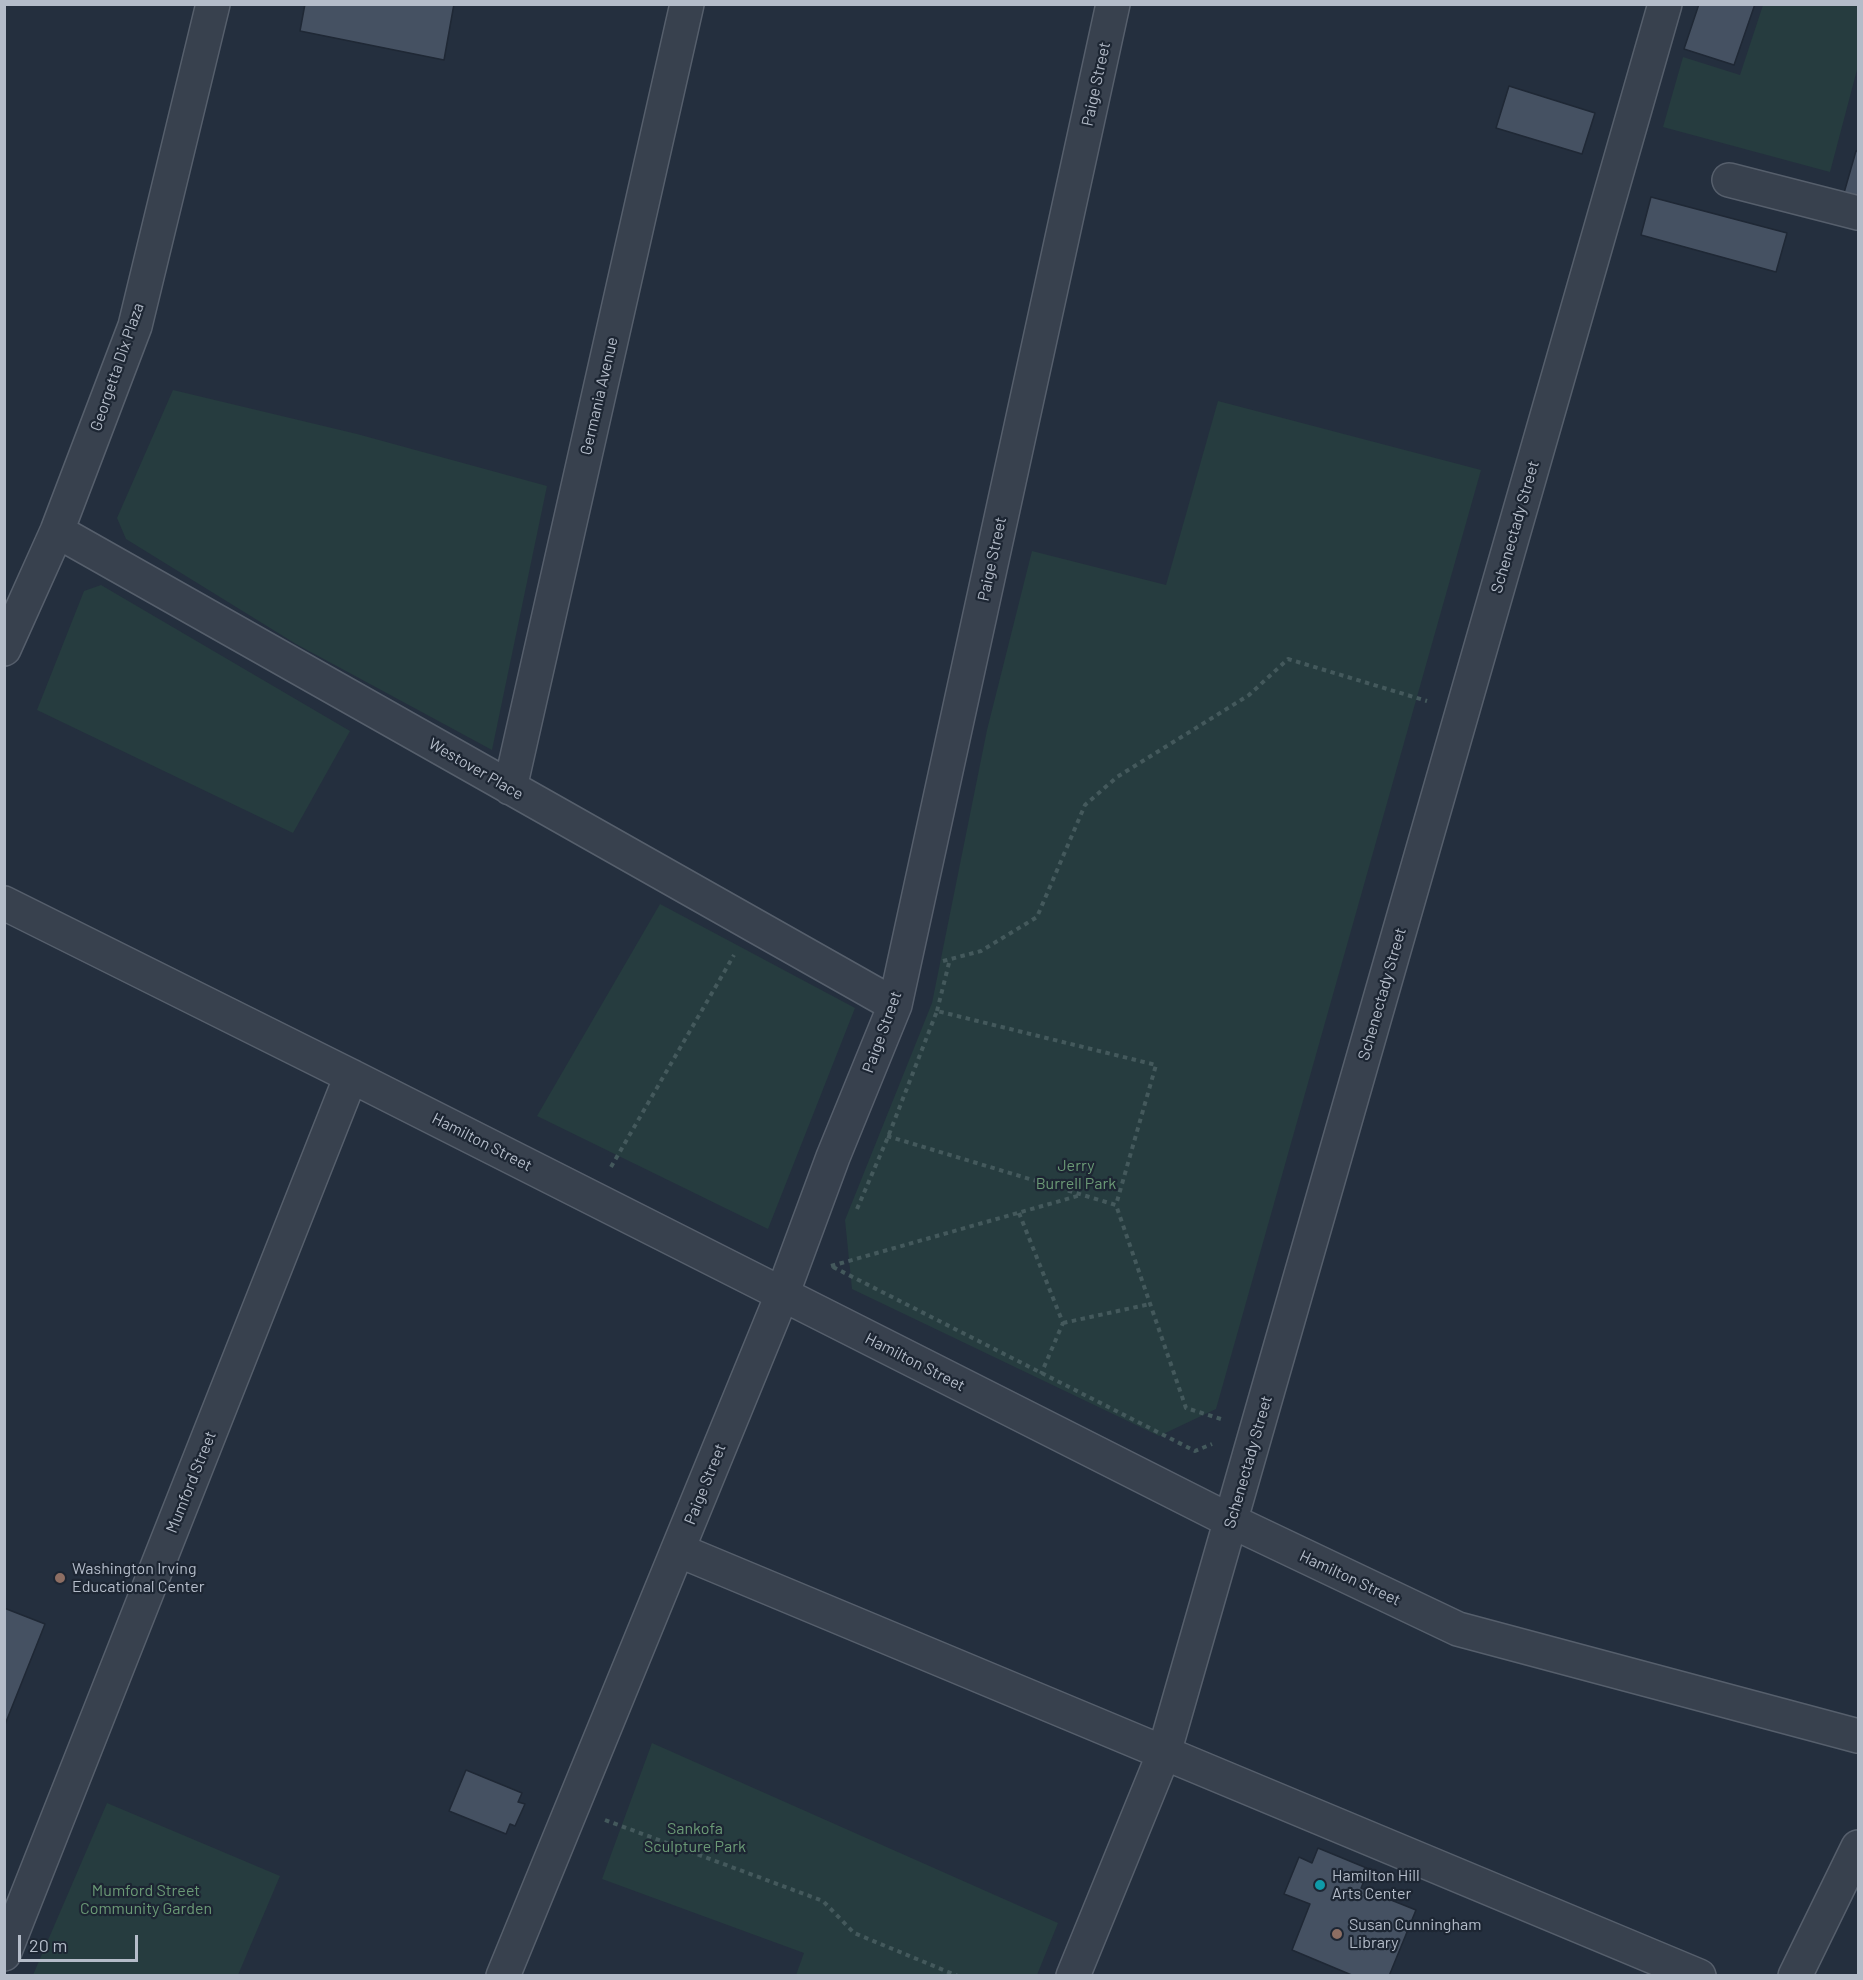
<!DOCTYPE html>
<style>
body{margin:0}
#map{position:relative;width:1863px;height:1980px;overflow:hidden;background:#242f3e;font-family:Barlow,sans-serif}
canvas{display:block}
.frame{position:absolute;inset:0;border:6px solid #b4bcc9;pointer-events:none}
.scale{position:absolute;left:18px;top:1935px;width:120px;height:27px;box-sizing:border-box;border:3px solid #b4bcc9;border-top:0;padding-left:8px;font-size:18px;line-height:21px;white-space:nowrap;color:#b4bcc9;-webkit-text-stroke:4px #1d2633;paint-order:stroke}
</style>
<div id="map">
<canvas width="1863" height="1980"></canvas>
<div class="frame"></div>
<div class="scale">20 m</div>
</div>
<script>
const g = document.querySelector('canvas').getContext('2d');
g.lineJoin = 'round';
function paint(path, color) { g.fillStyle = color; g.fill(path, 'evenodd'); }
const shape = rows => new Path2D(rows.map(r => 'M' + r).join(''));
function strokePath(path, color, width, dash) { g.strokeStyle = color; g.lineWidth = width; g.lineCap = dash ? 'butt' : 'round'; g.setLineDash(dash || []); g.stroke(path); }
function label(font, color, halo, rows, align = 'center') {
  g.font = font + ' Barlow,sans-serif'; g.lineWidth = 4.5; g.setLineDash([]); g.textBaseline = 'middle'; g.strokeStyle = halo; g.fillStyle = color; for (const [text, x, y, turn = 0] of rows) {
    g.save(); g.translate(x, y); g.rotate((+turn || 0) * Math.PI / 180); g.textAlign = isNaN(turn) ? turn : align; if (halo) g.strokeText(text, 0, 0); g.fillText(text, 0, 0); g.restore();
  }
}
paint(shape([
 [1763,5,1858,5,1858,66,1830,172,1663,127,1683,57,1740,75],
 [173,390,357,434,547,486,492,750,296,644,126,539,117,518],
 [1218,401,1481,470,1216,1409,1159,1436,852,1289,845,1220,932,1003,987,730,1032,551,1166,585],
 [101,585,350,731,293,833,37,710,84,591],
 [660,904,855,1008,768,1229,537,1116],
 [652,1743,1058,1923,1037,1975,796,1975,804,1953,602,1879],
 [107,1803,280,1876,238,1975,33,1975]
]), '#263c3f');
const building = shape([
 [305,4,454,4,444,60,300,31,305,4],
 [1699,4,1755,4,1734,65,1684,49,1699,4],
 [1509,86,1595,113,1582,154,1496,128,1509,86],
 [1856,151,1858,151,1858,196,1844,193,1856,151],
 [1651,197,1787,233,1776,272,1641,235,1651,197],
 [4,1608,45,1624,4,1727,4,1608],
 [466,1770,522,1793,518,1802,525,1804,515,1826,510,1824,506,1834,449,1811,466,1770],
 [1318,1848,1369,1869,1361,1888,1416,1910,1389,1976,1354,1976,1292,1950,1310,1904,1284,1894,1299,1857,1312,1863,1318,1848]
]);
paint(building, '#455162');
strokePath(building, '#1f2835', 1.5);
const minor = shape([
 [1729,180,1858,213],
 [57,531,895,1005],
 [4,649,57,531,135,326,213,4],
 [510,788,687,4],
 [4,903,351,1076,1231,1521,1458,1629,1858,1736],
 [678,1550,1699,1976],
 [4,1954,351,1076],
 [503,1976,782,1295,833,1157,895,1005,1113,4],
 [1073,1976,1164,1753,1665,4],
 [1795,1976,1858,1847]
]);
strokePath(minor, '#565f6c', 36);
strokePath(shape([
 [943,961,981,951,1037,917,1085,805,1117,777,1249,695,1288,659,1427,701],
 [937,1011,950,959],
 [887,1136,1116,1205,1186,1408,1221,1419],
 [611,1167,734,955],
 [857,1209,888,1137,937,1011,1156,1065,1116,1205],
 [1019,1213,1063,1323,1041,1374],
 [831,1266,1081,1195],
 [833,1267,1195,1451,1212,1444],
 [1063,1323,1150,1304],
 [605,1820,823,1901,854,1933,958,1976]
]), '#44595c', 4, [4.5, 4.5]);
strokePath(minor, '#38414e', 33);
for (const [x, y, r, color] of [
 [60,1578,6,"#8d6e63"],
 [1320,1885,6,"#0f9aa8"],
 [1337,1934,6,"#8d6e63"]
]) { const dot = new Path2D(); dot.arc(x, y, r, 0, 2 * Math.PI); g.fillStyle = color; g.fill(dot); strokePath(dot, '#1d2633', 2); }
label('16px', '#b4bcc9', '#1d2633', [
 ["Paige Street",1096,84,-78],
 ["Georgetta Dix Plaza",117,367,-71],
 ["Germania Avenue",599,396,-77],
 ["Schenectady Street",1515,527,-74],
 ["Paige Street",992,559,-78],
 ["Westover Place",476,769,30],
 ["Schenectady Street",1382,994,-74],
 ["Paige Street",882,1032,-70],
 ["Hamilton Street",482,1142,27],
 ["Hamilton Street",915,1362,27],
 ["Schenectady Street",1248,1462,-74],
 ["Mumford Street",191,1482,-68],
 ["Paige Street",705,1484,-68],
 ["Hamilton Street",1350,1578,25]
]);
label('16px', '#6b9a76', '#1d2633', [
 ["Jerry",1076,1166],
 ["Burrell Park",1076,1184],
 ["Sankofa",695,1829],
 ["Sculpture Park",695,1847],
 ["Mumford Street",146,1891],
 ["Community Garden",146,1909]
]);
label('16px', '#b4bcc9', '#1d2633', [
 ["Washington Irving",72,1569],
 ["Educational Center",72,1587],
 ["Hamilton Hill",1332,1876],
 ["Arts Center",1332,1894],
 ["Susan Cunningham",1349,1925],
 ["Library",1349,1943]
], 'left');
</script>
